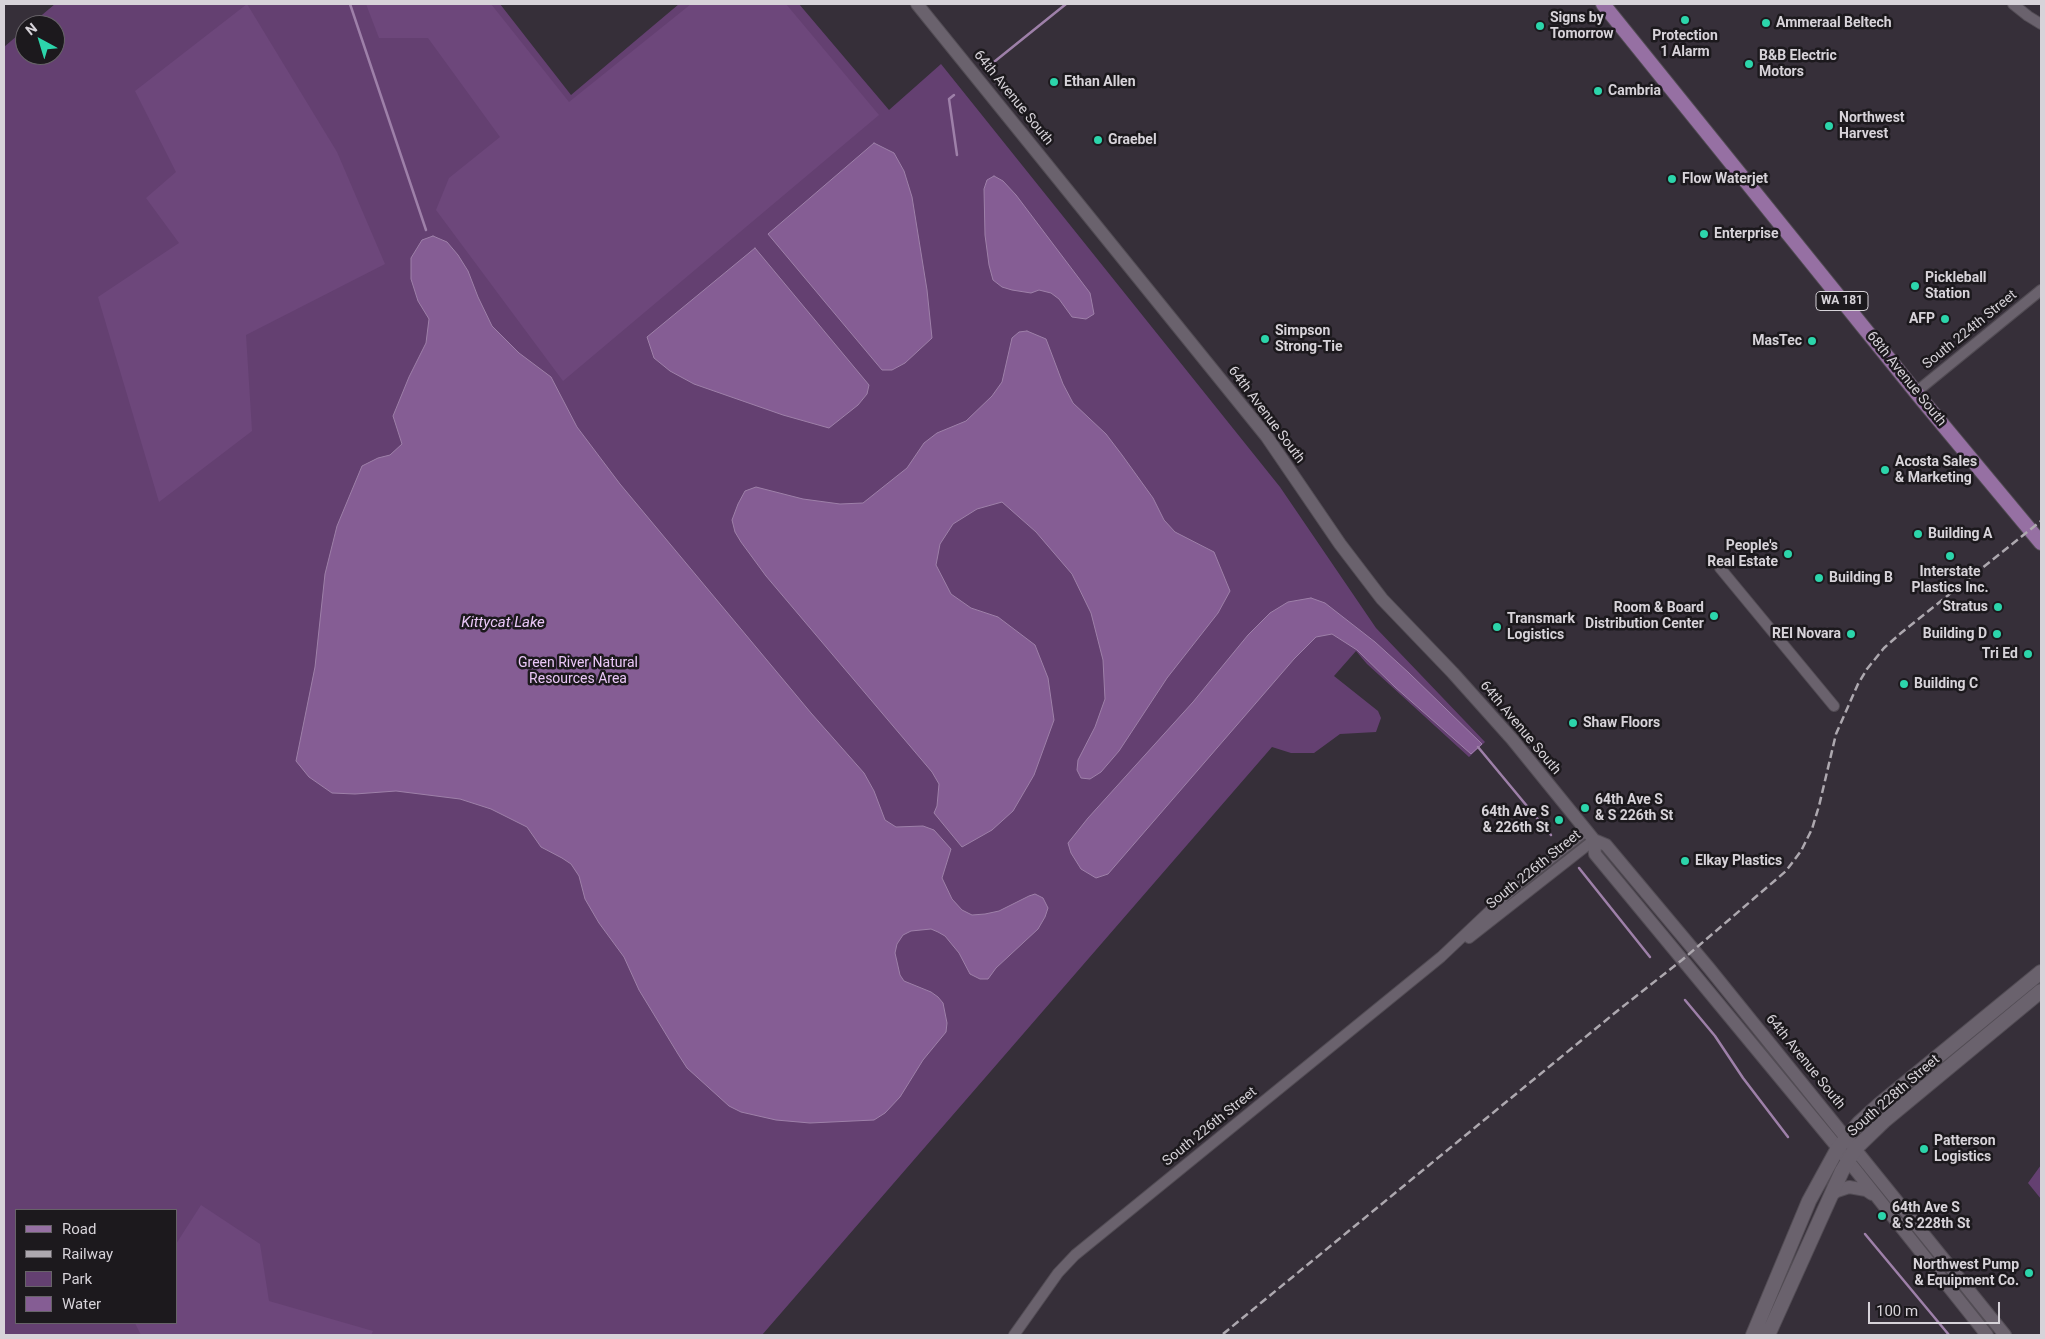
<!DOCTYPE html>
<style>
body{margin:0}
#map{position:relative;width:2045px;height:1339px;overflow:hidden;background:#362f39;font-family:Roboto,sans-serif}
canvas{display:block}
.frame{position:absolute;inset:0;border:5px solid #d7d3d9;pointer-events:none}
.legend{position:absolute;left:15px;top:1209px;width:162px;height:115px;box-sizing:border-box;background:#1c191d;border:1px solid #676368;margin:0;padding:6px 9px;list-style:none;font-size:15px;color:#d7d3d9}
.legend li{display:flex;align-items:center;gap:10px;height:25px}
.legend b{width:25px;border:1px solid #676368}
.north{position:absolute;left:15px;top:15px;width:50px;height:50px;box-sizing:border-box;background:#1c191d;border:1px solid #676368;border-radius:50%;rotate:321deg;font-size:14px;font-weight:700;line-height:20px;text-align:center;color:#d7d3d9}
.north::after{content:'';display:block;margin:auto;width:18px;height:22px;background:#2cd5ab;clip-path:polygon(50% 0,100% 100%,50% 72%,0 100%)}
.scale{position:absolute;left:1868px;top:1302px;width:132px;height:22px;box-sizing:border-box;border:2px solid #d7d3d9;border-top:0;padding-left:6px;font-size:15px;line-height:18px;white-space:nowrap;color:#d7d3d9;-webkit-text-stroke:4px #1c191d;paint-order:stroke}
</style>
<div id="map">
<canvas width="2045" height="1339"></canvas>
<div class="frame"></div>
<ul class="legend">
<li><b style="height:6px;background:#9670a3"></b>Road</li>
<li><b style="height:6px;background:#ada8af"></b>Railway</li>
<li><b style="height:14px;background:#644071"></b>Park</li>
<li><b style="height:14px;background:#855d94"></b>Water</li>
</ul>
<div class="north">N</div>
<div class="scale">100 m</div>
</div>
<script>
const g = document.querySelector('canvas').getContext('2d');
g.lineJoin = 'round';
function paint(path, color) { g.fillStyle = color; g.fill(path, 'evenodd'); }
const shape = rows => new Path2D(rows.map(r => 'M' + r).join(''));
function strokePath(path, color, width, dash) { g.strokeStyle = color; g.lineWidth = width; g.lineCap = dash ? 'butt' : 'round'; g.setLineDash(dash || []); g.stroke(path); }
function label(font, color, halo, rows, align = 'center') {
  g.font = font + ' Roboto,sans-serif'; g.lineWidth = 5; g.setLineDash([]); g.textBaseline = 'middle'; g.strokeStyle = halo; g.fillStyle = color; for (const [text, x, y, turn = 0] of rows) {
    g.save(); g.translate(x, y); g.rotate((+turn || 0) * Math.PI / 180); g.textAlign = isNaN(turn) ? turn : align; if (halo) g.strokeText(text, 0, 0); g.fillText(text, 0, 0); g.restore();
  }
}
paint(shape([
 [55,4,500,4,571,95,679,4,799,4,889,110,941,64,1280,487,1376,628,1485,742,1469,757,1367,664,1356,651,1334,676,1378,711,1381,718,1376,732,1340,734,1314,753,1291,753,1272,747,762,1335,4,1335,4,47,25,29,25,55,55,55,55,25,30,25],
 [16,1210,176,1210,176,1323,16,1323],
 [2041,1165,2041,1199,2028,1183]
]), '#644071');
paint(shape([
 [247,4,337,152,385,264,246,335,252,431,159,502,98,297,179,243,146,198,176,172,135,91],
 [366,4,491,4,569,102,691,4,786,4,879,115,563,381,436,210,449,178,500,137,428,38,379,38],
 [201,1205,260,1244,269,1301,373,1331,371,1335,141,1335,135,1323,176,1323,176,1244]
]), '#6d477b');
const water = shape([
 [874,143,894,153,904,171,912,197,927,290,932,338,905,363,892,370,882,370,768,234,874,143],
 [994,176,1003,181,1016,195,1090,293,1094,314,1086,319,1072,317,1059,299,1051,293,1039,290,1031,293,1012,290,1002,287,993,280,989,265,985,235,984,189,987,180,994,176],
 [433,236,447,242,458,255,468,271,478,297,492,326,519,353,551,377,577,427,620,484,811,713,864,773,874,791,885,820,896,827,923,826,934,830,951,849,942,878,952,899,962,910,972,915,985,914,999,911,1029,896,1035,894,1043,898,1048,908,1045,917,1038,929,996,968,988,979,980,979,970,974,959,953,945,936,938,932,931,929,911,931,903,935,897,944,895,953,900,975,904,981,931,992,938,997,943,1003,947,1023,946,1032,923,1060,900,1097,885,1113,874,1120,810,1123,776,1120,741,1112,729,1106,687,1068,678,1054,639,990,624,957,599,923,585,899,579,876,571,864,562,858,541,847,527,827,491,809,460,799,396,791,355,794,332,793,309,777,296,761,315,667,325,574,337,526,362,466,378,458,390,455,402,444,393,416,409,377,426,343,429,319,418,301,411,279,411,258,422,240,433,236],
 [755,248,869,385,867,394,858,405,829,428,783,415,694,384,670,371,654,358,647,337,755,248],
 [1027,331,1046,339,1063,384,1073,403,1106,434,1122,455,1153,498,1164,520,1175,532,1214,552,1230,591,1218,613,1167,678,1119,751,1101,772,1090,779,1081,778,1077,770,1078,760,1095,727,1105,699,1103,660,1091,613,1072,574,1036,532,1002,502,977,509,953,524,940,544,936,565,951,594,971,608,998,617,1035,645,1048,678,1054,720,1034,775,1013,811,992,830,962,847,934,813,937,806,939,784,932,772,766,576,741,542,735,532,732,520,738,504,745,491,756,487,803,499,840,504,863,503,907,468,924,443,937,433,966,421,992,396,1002,382,1012,338,1019,332,1027,331],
 [1311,598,1325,603,1375,642,1409,673,1482,744,1471,754,1395,687,1357,650,1332,634,1316,637,1294,659,1108,874,1096,878,1081,869,1071,853,1068,843,1088,818,1193,702,1248,635,1270,613,1288,602,1311,598]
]);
paint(water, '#855d94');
strokePath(water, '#9e80a9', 1);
strokePath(shape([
 [350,4,426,230],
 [989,66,1066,4],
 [954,95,949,99,957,155],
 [1478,747,1551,835],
 [1579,868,1650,957],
 [1685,1000,1715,1036,1743,1078,1788,1137],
 [1865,1234,1949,1335]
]), '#9e80a9', 2.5);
const minor = shape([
 [2013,4,2028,16,2041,24],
 [1916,392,2041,290],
 [1720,568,1834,706],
 [1469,938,1594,840],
 [1014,1335,1058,1273,1075,1255,1441,957,1516,886,1586,831]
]);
const tertiary = shape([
 [917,4,1267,437,1340,544,1382,599,1453,673,1512,739,1594,840,1606,845,1709,968,2005,1335],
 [1594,840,1595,854,1838,1148,1987,1335],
 [1831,1195,1837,1191,1849,1187,1866,1190,1872,1194]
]);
const secondary = shape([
 [1753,1335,1809,1201,1838,1148,1859,1123,1880,1104,2041,972],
 [1768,1335,1842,1171,1856,1148,1885,1120,2041,991]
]);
const primary = shape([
 [1603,4,1923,401,2041,543]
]);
strokePath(minor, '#524c54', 12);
strokePath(tertiary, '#524c54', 14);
strokePath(secondary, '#524c54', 16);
strokePath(primary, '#524c54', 16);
strokePath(minor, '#6a626d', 10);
strokePath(tertiary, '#6a626d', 12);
strokePath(secondary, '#6a626d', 14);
strokePath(primary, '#9670a3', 14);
strokePath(shape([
 [1223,1334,1616,1012,1682,960,1786,871,1801,851,1812,829,1819,806,1836,734,1858,684,1867,669,1884,648,1901,633,2041,521]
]), '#ada8af', 2.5, [8, 4]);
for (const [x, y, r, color] of [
 [1685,20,5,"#2cd5ab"],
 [1766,23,5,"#2cd5ab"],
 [1540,26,5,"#2cd5ab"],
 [1749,64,5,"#2cd5ab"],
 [1054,82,5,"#2cd5ab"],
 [1598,91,5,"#2cd5ab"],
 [1829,126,5,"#2cd5ab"],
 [1098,140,5,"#2cd5ab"],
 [1672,179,5,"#2cd5ab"],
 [1704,234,5,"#2cd5ab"],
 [1915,286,5,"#2cd5ab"],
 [1945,319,5,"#2cd5ab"],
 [1265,339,5,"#2cd5ab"],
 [1812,341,5,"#2cd5ab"],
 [1885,470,5,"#2cd5ab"],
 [1918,534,5,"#2cd5ab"],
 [1788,554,5,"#2cd5ab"],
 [1950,556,5,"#2cd5ab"],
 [1819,578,5,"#2cd5ab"],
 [1998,607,5,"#2cd5ab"],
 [1714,616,5,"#2cd5ab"],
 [1497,627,5,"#2cd5ab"],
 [1851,634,5,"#2cd5ab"],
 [1997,634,5,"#2cd5ab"],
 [2028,654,5,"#2cd5ab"],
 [1904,684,5,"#2cd5ab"],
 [1573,723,5,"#2cd5ab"],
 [1585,808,5,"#2cd5ab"],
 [1559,820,5,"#2cd5ab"],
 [1685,861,5,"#2cd5ab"],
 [1924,1149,5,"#2cd5ab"],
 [1882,1216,5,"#2cd5ab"],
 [2029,1273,5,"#2cd5ab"]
]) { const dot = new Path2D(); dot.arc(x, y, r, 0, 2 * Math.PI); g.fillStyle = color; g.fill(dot); strokePath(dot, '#1c191d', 2); }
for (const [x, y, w] of [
 [1842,301,52]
]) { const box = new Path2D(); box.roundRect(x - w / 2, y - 9.5, w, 19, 4); g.fillStyle = '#1c191d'; g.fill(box); strokePath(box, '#d7d3d9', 1); }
label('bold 12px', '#d7d3d9', null, [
 ["WA 181",1842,301]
]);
label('bold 14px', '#d7d3d9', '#1c191d', [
 ["Signs by",1550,18],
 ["Tomorrow",1550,34],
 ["Ammeraal Beltech",1776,23],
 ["Protection",1685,36,"center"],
 ["1 Alarm",1685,52,"center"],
 ["B&B Electric",1759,56],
 ["Motors",1759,72],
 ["Ethan Allen",1064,82],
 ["Cambria",1608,91],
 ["Northwest",1839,118],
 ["Harvest",1839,134],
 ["Graebel",1108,140],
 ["Flow Waterjet",1682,179],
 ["Enterprise",1714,234],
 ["Pickleball",1925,278],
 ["Station",1925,294],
 ["AFP",1935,319,"right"],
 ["Simpson",1275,331],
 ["Strong-Tie",1275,347],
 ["MasTec",1802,341,"right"],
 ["Acosta Sales",1895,462],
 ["& Marketing",1895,478],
 ["Building A",1928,534],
 ["People's",1778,546,"right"],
 ["Real Estate",1778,562,"right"],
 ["Interstate",1950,572,"center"],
 ["Plastics Inc.",1950,588,"center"],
 ["Building B",1829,578],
 ["Stratus",1988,607,"right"],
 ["Room & Board",1704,608,"right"],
 ["Distribution Center",1704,624,"right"],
 ["Transmark",1507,619],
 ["Logistics",1507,635],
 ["REI Novara",1841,634,"right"],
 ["Building D",1987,634,"right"],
 ["Tri Ed",2018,654,"right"],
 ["Building C",1914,684],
 ["Shaw Floors",1583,723],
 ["64th Ave S",1595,800],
 ["& S 226th St",1595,816],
 ["64th Ave S",1549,812,"right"],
 ["& 226th St",1549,828,"right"],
 ["Elkay Plastics",1695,861],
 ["Patterson",1934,1141],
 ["Logistics",1934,1157],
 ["64th Ave S",1892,1208],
 ["& S 228th St",1892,1224],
 ["Northwest Pump",2019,1265,"right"],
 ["& Equipment Co.",2019,1281,"right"]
], 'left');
label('14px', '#d7d3d9', '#1c191d', [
 ["64th Avenue South",1013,98,51],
 ["South 224th Street",1970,330,-39],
 ["68th Avenue South",1906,379,51],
 ["64th Avenue South",1266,415,53],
 ["64th Avenue South",1520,728,50],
 ["South 226th Street",1534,870,-39],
 ["64th Avenue South",1805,1062,51],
 ["South 228th Street",1894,1096,-41],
 ["South 226th Street",1210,1127,-39]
]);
label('14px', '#ebc8f8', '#1c191d', [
 ["Green River Natural",578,663],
 ["Resources Area",578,679]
]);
label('italic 15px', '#eac8f7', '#1c191d', [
 ["Kittycat Lake",503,623]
]);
</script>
